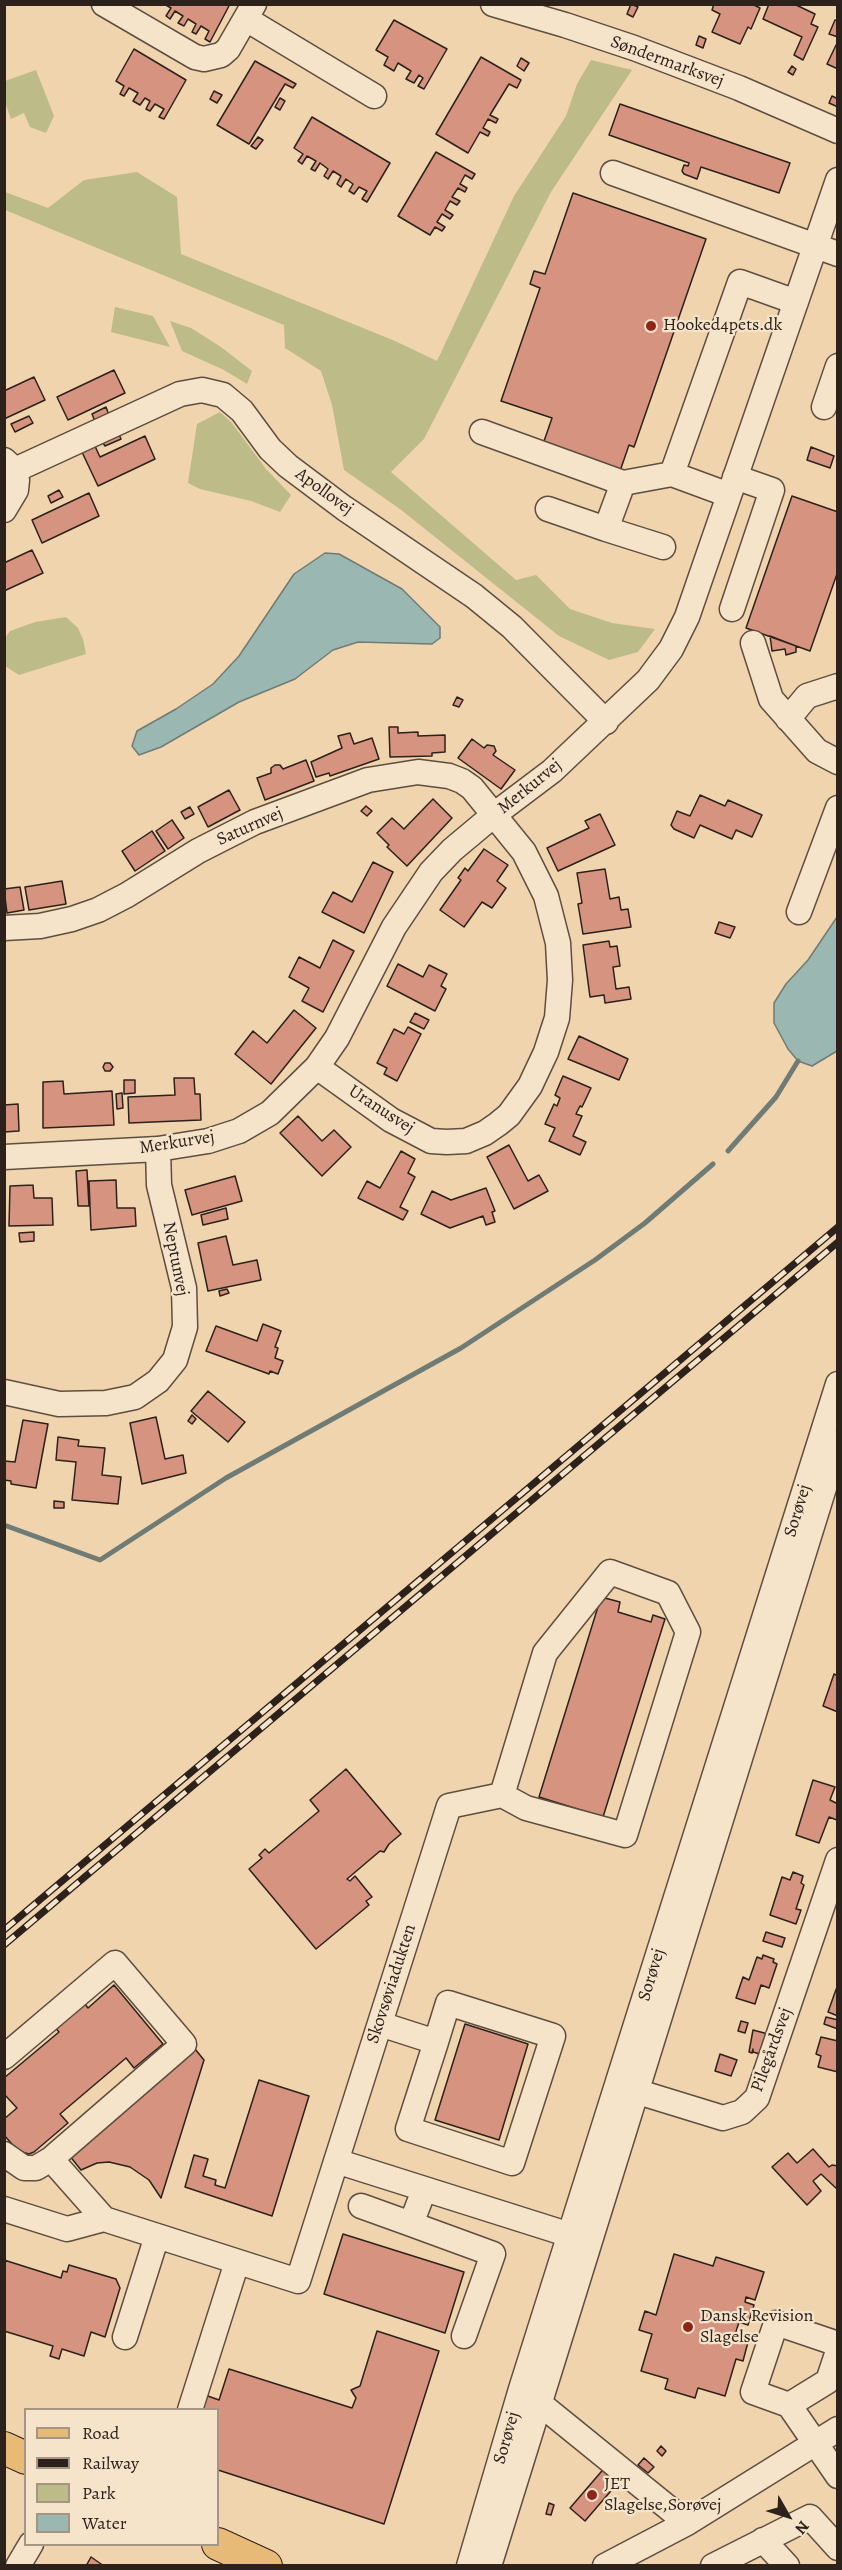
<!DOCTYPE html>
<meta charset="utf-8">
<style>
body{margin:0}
#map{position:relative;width:842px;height:2570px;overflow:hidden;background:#f0d4ae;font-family:Alegreya,serif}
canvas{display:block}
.frame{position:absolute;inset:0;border:6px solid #2c211b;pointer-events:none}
.legend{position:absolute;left:24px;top:2408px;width:195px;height:138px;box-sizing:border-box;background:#f5e3ca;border:2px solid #a59584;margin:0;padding:8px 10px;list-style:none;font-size:18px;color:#2c211b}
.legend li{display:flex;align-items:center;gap:12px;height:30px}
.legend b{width:30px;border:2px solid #a59584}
.north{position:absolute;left:758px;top:2486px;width:60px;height:60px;-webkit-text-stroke:4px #f5e3ca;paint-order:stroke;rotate:129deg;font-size:16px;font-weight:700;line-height:24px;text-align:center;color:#2c211b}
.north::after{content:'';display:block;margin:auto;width:21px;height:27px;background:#2c211b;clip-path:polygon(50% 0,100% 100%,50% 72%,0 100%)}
</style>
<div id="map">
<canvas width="842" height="2570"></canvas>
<div class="frame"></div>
<ul class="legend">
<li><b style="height:8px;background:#e8ba77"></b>Road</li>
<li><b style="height:8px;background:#2c211b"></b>Railway</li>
<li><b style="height:16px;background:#bdbc88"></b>Park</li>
<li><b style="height:16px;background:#9bb7b1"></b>Water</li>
</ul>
<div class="north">N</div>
</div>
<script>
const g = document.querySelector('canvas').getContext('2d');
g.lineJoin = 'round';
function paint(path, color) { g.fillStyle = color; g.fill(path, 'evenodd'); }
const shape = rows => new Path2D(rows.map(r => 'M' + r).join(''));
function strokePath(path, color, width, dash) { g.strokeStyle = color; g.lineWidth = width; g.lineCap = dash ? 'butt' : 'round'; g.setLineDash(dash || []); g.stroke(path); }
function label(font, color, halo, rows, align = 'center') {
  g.font = font + ' Alegreya,serif'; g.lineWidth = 4.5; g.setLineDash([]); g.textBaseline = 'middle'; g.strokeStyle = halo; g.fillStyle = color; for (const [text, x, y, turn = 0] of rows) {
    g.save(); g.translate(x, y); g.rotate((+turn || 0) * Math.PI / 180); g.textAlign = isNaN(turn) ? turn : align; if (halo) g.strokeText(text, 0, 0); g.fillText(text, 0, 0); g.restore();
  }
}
paint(shape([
 [591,60,632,70,551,192,424,439,391,472,516,580,536,575,570,609,612,623,655,629,638,652,609,660,559,636,400,509,344,470,332,405,321,371,285,348,284,325,5,210,5,192,48,208,84,180,137,172,177,197,181,254,395,341,437,361,514,196,566,116,577,84],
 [36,70,54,116,46,133,30,127,24,113,11,119,5,102,5,81],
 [115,307,153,316,170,347,111,332],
 [170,321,191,328,221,347,252,371,247,384,224,370,182,351],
 [220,412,232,423,266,469,291,495,280,512,251,501,200,489,188,483,197,424],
 [66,617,78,628,83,639,86,654,19,675,5,666,5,638,10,631,35,622]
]), '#bdbc88');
const water = shape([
 [325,553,339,554,402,589,440,627,440,638,432,644,358,642,333,650,295,679,239,702,161,747,139,755,132,746,137,731,176,709,213,684,239,656,294,574,325,553],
 [837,917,837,1051,812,1066,798,1061,788,1049,774,1023,774,1003,786,984,808,960,837,917]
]);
paint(water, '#9bb7b1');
strokePath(water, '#6f7b75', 1.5);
strokePath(shape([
 [728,1151,776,1097,798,1061],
 [4,1525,100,1560,226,1478,461,1348,595,1260,645,1223,713,1164]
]), '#6f7b75', 5);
const building = shape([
 [164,4,230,4,210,42,205,39,209,31,201,26,196,34,192,32,196,24,188,19,184,26,178,23,183,16,175,11,170,19,166,16,171,8,164,4],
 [631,4,638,7,633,17,627,14,631,4],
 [714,4,752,4,760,8,751,29,748,27,740,44,712,32,720,14,712,10,714,4],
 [769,4,794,4,815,14,811,24,818,27,803,60,794,55,802,37,763,19,769,4],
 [394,20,447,49,424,89,418,86,423,78,419,75,414,83,406,79,411,71,398,63,394,71,384,65,388,57,376,50,394,20],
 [835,20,838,21,838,37,829,34,835,20],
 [699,36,706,39,703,48,696,45,699,36],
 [838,41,838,69,827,64,838,41],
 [134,49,186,80,164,119,159,117,164,109,155,104,150,111,146,109,150,101,145,98,140,105,133,101,138,93,129,88,124,96,120,94,124,86,116,81,134,49],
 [481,57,521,80,517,88,509,84,490,115,498,119,496,123,488,119,483,128,490,132,488,136,480,132,468,153,436,134,481,57],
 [521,58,529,63,524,71,517,66,521,58],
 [255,61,296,84,293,88,285,84,249,144,217,125,255,61],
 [792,66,796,69,793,75,788,72,792,66],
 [214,91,222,95,217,103,210,99,214,91],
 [832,96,838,99,838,107,829,103,832,96],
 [280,98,285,101,280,110,275,107,280,98],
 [620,104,790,163,779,193,701,167,697,179,684,174,682,171,684,165,688,166,689,163,609,135,620,104],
 [312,117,390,163,367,202,362,199,367,191,359,187,354,194,349,191,353,184,346,179,341,187,337,184,341,176,333,171,328,179,324,176,328,169,320,163,315,171,311,169,316,161,307,156,302,164,298,161,303,154,294,148,312,117],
 [258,137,263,140,256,149,251,146,258,137],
 [436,152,475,174,472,179,465,175,460,184,467,188,465,192,458,188,452,197,460,201,457,205,450,201,445,210,453,215,450,219,442,214,437,222,445,227,442,231,435,227,430,235,398,216,436,152],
 [573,193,706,239,634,447,629,445,619,474,542,447,552,418,501,401,540,288,530,284,534,271,545,274,573,193],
 [114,370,125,393,68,420,57,397,114,370],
 [34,377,45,400,4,419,4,391,34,377],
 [106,407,110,418,96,424,92,414,106,407],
 [29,416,33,423,15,432,11,424,29,416],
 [118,432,121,439,105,446,101,440,118,432],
 [145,436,155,459,98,486,81,450,94,444,100,457,145,436],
 [811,447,834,456,830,468,807,460,811,447],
 [59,490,63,497,51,503,48,496,59,490],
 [89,493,99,516,42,543,32,520,89,493],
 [792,496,838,512,838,571,810,651,746,628,792,496],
 [32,550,43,573,4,591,4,563,32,550],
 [770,636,796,646,796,652,786,655,785,649,772,651,770,636],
 [457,697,463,700,459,707,453,705,457,697],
 [389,727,398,727,398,733,418,732,418,736,445,735,445,752,432,753,432,756,390,757,389,727],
 [350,733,354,744,372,738,379,759,330,776,329,773,316,777,311,762,342,748,338,736,350,733],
 [472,739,484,748,487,745,494,746,496,751,493,755,515,770,501,789,458,758,472,739],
 [306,760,314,781,265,800,257,778,271,773,271,768,275,765,280,765,283,769,306,760],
 [229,790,240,810,208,827,198,807,229,790],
 [700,795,725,806,728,800,762,815,752,837,736,830,732,839,700,825,694,838,674,829,671,825,677,811,690,816,700,795],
 [433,799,452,818,407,866,387,847,389,845,377,833,392,818,404,829,433,799],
 [366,806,372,811,367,816,361,811,366,806],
 [190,807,194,814,185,819,181,812,190,807],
 [600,814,615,845,558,871,547,848,589,828,585,821,600,814],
 [172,820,184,838,168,849,156,831,172,820],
 [152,831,165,851,135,871,122,851,152,831],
 [484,849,508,865,497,881,506,888,492,908,482,902,464,927,440,910,461,880,458,878,465,868,468,871,484,849],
 [373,862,393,872,364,933,322,912,333,892,352,902,373,862],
 [605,869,610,899,619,897,621,910,628,909,631,927,583,934,578,904,582,903,577,873,605,869],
 [62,881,66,904,29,910,25,887,62,881],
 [20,887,24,910,7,913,4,889,20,887],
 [719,922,735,927,730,938,715,933,719,922],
 [333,940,354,951,323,1012,302,1001,309,988,289,977,299,957,320,968,333,940],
 [609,941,610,947,617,946,620,966,613,967,616,989,629,987,631,999,605,1003,604,995,590,997,583,945,609,941],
 [398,964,423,977,429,965,447,974,441,986,446,989,435,1011,387,986,398,964],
 [294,1010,316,1028,271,1084,235,1054,253,1031,267,1043,294,1010],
 [415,1013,429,1020,424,1029,410,1022,415,1013],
 [408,1027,421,1034,397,1081,384,1074,387,1068,377,1063,394,1029,404,1034,408,1027],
 [579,1036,628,1059,619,1080,568,1059,579,1036],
 [105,1063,110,1063,113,1067,110,1071,105,1071,103,1067,105,1063],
 [563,1076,591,1088,582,1107,580,1106,576,1114,582,1116,573,1136,586,1142,580,1155,549,1141,555,1128,545,1124,554,1104,557,1106,560,1098,555,1095,563,1076],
 [174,1078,194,1078,195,1094,200,1094,201,1120,129,1123,128,1097,175,1095,174,1078],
 [124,1080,135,1080,135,1093,124,1094,124,1080],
 [63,1081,64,1094,112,1091,114,1125,43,1128,43,1082,63,1081],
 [122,1093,123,1108,117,1109,116,1094,122,1093],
 [18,1104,19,1131,4,1132,4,1105,18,1104],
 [298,1116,322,1141,334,1130,351,1147,322,1176,280,1133,298,1116],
 [509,1145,528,1181,539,1175,548,1191,514,1209,487,1157,509,1145],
 [401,1151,415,1159,408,1173,415,1177,400,1207,408,1211,403,1220,358,1198,367,1181,380,1188,401,1151],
 [87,1170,89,1206,78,1206,76,1171,87,1170],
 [235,1176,242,1201,192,1215,185,1190,235,1176],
 [116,1180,117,1208,135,1208,136,1226,91,1230,89,1181,116,1180],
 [33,1185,34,1198,52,1198,53,1225,9,1226,10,1186,33,1185],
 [486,1188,495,1211,492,1212,495,1222,486,1225,483,1216,450,1228,421,1214,432,1191,451,1200,486,1188],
 [226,1208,228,1219,203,1225,201,1215,226,1208],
 [34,1232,34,1241,20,1242,19,1233,34,1232],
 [226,1236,233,1265,257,1260,261,1280,208,1291,198,1243,226,1236],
 [227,1289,229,1293,220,1296,219,1291,227,1289],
 [263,1324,281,1331,275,1347,278,1348,275,1358,283,1361,278,1374,270,1371,269,1374,206,1351,216,1326,257,1341,263,1324],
 [208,1391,245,1422,228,1442,191,1411,208,1391],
 [192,1415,196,1419,192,1424,188,1421,192,1415],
 [156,1417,165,1459,183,1455,186,1473,142,1484,130,1423,156,1417],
 [23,1420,48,1424,36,1488,11,1484,11,1481,4,1480,4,1461,15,1462,23,1420],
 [58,1437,79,1440,78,1446,105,1448,102,1475,121,1477,118,1504,72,1500,76,1462,56,1460,58,1437],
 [54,1501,64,1502,64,1508,54,1508,54,1501],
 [601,1597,620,1602,618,1612,651,1622,653,1615,665,1619,603,1817,539,1797,601,1597],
 [834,1674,838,1676,838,1712,823,1706,834,1674],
 [346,1769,401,1834,389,1844,384,1852,380,1851,347,1879,350,1881,355,1876,372,1897,366,1901,369,1905,316,1949,249,1869,262,1858,259,1855,265,1849,269,1853,319,1811,310,1800,346,1769],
 [813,1780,835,1787,830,1800,838,1804,837,1820,829,1817,819,1843,796,1835,813,1780],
 [793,1872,803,1876,801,1883,804,1885,796,1909,801,1910,796,1924,770,1915,782,1877,790,1880,793,1872],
 [766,1932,785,1938,782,1947,763,1941,766,1932],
 [763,1955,774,1959,773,1962,777,1964,769,1988,761,1985,755,2004,736,1998,743,1977,749,1980,757,1957,762,1959,763,1955],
 [838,1984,838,2016,828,2012,838,1984],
 [114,1985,163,2044,134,2068,126,2058,60,2114,68,2123,34,2152,29,2154,18,2151,4,2135,4,2119,17,2108,4,2094,4,2078,59,2032,51,2023,80,1998,88,2008,114,1985],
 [826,2017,838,2020,838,2029,824,2024,826,2017],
 [741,2021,748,2023,745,2033,738,2031,741,2021],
 [465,2024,528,2044,499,2140,435,2120,465,2024],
 [753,2030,768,2034,763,2055,753,2052,753,2049,752,2053,749,2052,753,2030],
 [821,2037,838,2041,838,2072,818,2067,821,2056,816,2054,821,2037],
 [195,2049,204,2060,161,2198,149,2180,130,2167,109,2162,97,2163,81,2170,69,2155,195,2049],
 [720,2054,737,2060,731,2076,715,2071,720,2054],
 [259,2080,309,2096,272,2216,185,2187,194,2155,208,2159,203,2176,216,2180,215,2185,225,2188,259,2080],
 [813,2149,829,2167,832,2165,838,2166,838,2190,821,2174,813,2181,821,2191,807,2205,772,2167,788,2153,797,2163,813,2149],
 [343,2234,464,2272,445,2333,324,2294,343,2234],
 [674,2254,713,2266,716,2257,764,2272,755,2300,746,2297,745,2302,754,2305,748,2325,739,2322,734,2338,748,2342,743,2361,736,2359,725,2396,698,2388,695,2398,665,2389,668,2379,641,2371,652,2334,639,2330,645,2311,656,2315,674,2254],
 [4,2260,61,2278,63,2271,67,2272,69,2265,116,2279,120,2288,105,2337,91,2332,84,2356,62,2349,59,2359,50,2356,53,2346,4,2331,4,2260],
 [377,2331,439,2351,384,2524,218,2470,218,2410,201,2410,205,2395,219,2400,229,2369,352,2408,356,2398,351,2390,360,2386,377,2331],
 [661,2446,666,2451,662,2456,657,2451,661,2446],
 [644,2458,654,2467,648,2473,638,2465,644,2458],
 [607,2465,622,2478,585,2521,570,2508,607,2465],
 [549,2503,554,2505,551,2515,546,2514,549,2503],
 [91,2557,104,2566,86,2566,91,2557]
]);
paint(building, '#d6937f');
strokePath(building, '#2c211b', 1.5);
const minor = shape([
 [104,4,195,57,204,59,221,55,228,49,254,4],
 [493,4,565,25,634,48,739,88,838,131],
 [246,19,374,96],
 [613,173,838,254],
 [824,407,838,366],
 [482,432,623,483,672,474],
 [4,460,15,470,17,480,16,490,4,510],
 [15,470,180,394,202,390,223,395,242,411,270,449,288,466,344,508,474,596,512,627,606,722],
 [623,483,606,529,663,547],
 [729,495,672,474,740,282,796,302],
 [548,509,606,529],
 [732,609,772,490,735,477],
 [753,643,771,699,817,751,838,762],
 [788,719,807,696,838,686],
 [799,912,838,808],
 [4,928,40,926,72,919,98,910,127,895,198,851,255,822,368,780,418,772,449,776,462,781,472,788,524,852,546,896,558,943,560,980,557,1018,546,1052,530,1086,509,1115,498,1124,485,1133,466,1141,447,1142,431,1141,391,1120,317,1067],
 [4,1157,158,1149,208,1141,239,1131,270,1113,317,1067,337,1038,394,927,431,872,452,850,495,814,552,771,648,680,671,649,687,617,838,180],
 [4,1392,59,1404,106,1403,135,1397,158,1381,175,1360,185,1327,184,1288,159,1185,158,1149],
 [380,2024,436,2042,408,2129,512,2163,553,2036,448,2003,436,2042],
 [4,2057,115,1963,184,2044,51,2159,36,2168,24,2168,4,2154],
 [622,2087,723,2118,742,2112,757,2098,838,1860],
 [51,2159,104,2219],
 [336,2161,586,2240],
 [424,2190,411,2224,493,2254,464,2336],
 [361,2206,411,2224],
 [4,2209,67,2229,104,2219],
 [104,2219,298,2281,449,1806,502,1795,545,1653,610,1572,668,1593,688,1632,625,1835,526,1808,502,1795],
 [125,2337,157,2236],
 [838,2344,776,2323,753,2392,789,2405,838,2476],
 [528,2394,687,2523],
 [789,2405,828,2381,838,2351],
 [190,2410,237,2262],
 [763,2540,787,2566],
 [18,2566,31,2544],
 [469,2566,521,2389,838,1384],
 [489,2566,838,1443],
 [605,2566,687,2523,838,2429],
 [713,2566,810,2517,838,2548]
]);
const major = shape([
 [4,2448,26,2458],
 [218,2544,266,2566]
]);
strokePath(minor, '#5d4e40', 27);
strokePath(major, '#2c211b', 34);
strokePath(minor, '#f5e3ca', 24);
strokePath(major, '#e8ba77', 32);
const rail = shape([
 [4,1930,838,1227],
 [4,1945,838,1242]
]);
strokePath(rail, '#2c211b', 7);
strokePath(rail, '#f5e3ca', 4.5, [14]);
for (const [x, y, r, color] of [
 [651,326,6,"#8f2418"],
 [688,2327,6,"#8f2418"],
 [592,2495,6,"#8f2418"]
]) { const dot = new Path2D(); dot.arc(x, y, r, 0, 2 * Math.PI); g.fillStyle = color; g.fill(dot); strokePath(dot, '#f5e3ca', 2); }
label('18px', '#2c211b', '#f5e3ca', [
 ["Søndermarksvej",667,62,20],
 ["Apollovej",324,492,36],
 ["Merkurvej",530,787,-39],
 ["Saturnvej",250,827,-24],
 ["Uranusvej",381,1110,33],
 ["Merkurvej",177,1143,-9],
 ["Neptunvej",175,1259,79],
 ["Sorøvej",798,1511,-73],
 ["Sorøvej",652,1975,-73],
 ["Skovsøviadukten",392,1984,-72],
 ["Pilegårdsvej",772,2050,-70],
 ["Sorøvej",507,2438,-74]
]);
label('18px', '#2c211b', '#f5e3ca', [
 ["Hooked4pets.dk",663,326],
 ["Dansk Revision",700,2317],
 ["Slagelse",700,2338],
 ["JET",604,2485],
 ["Slagelse,Sorøvej",604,2506]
], 'left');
</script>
